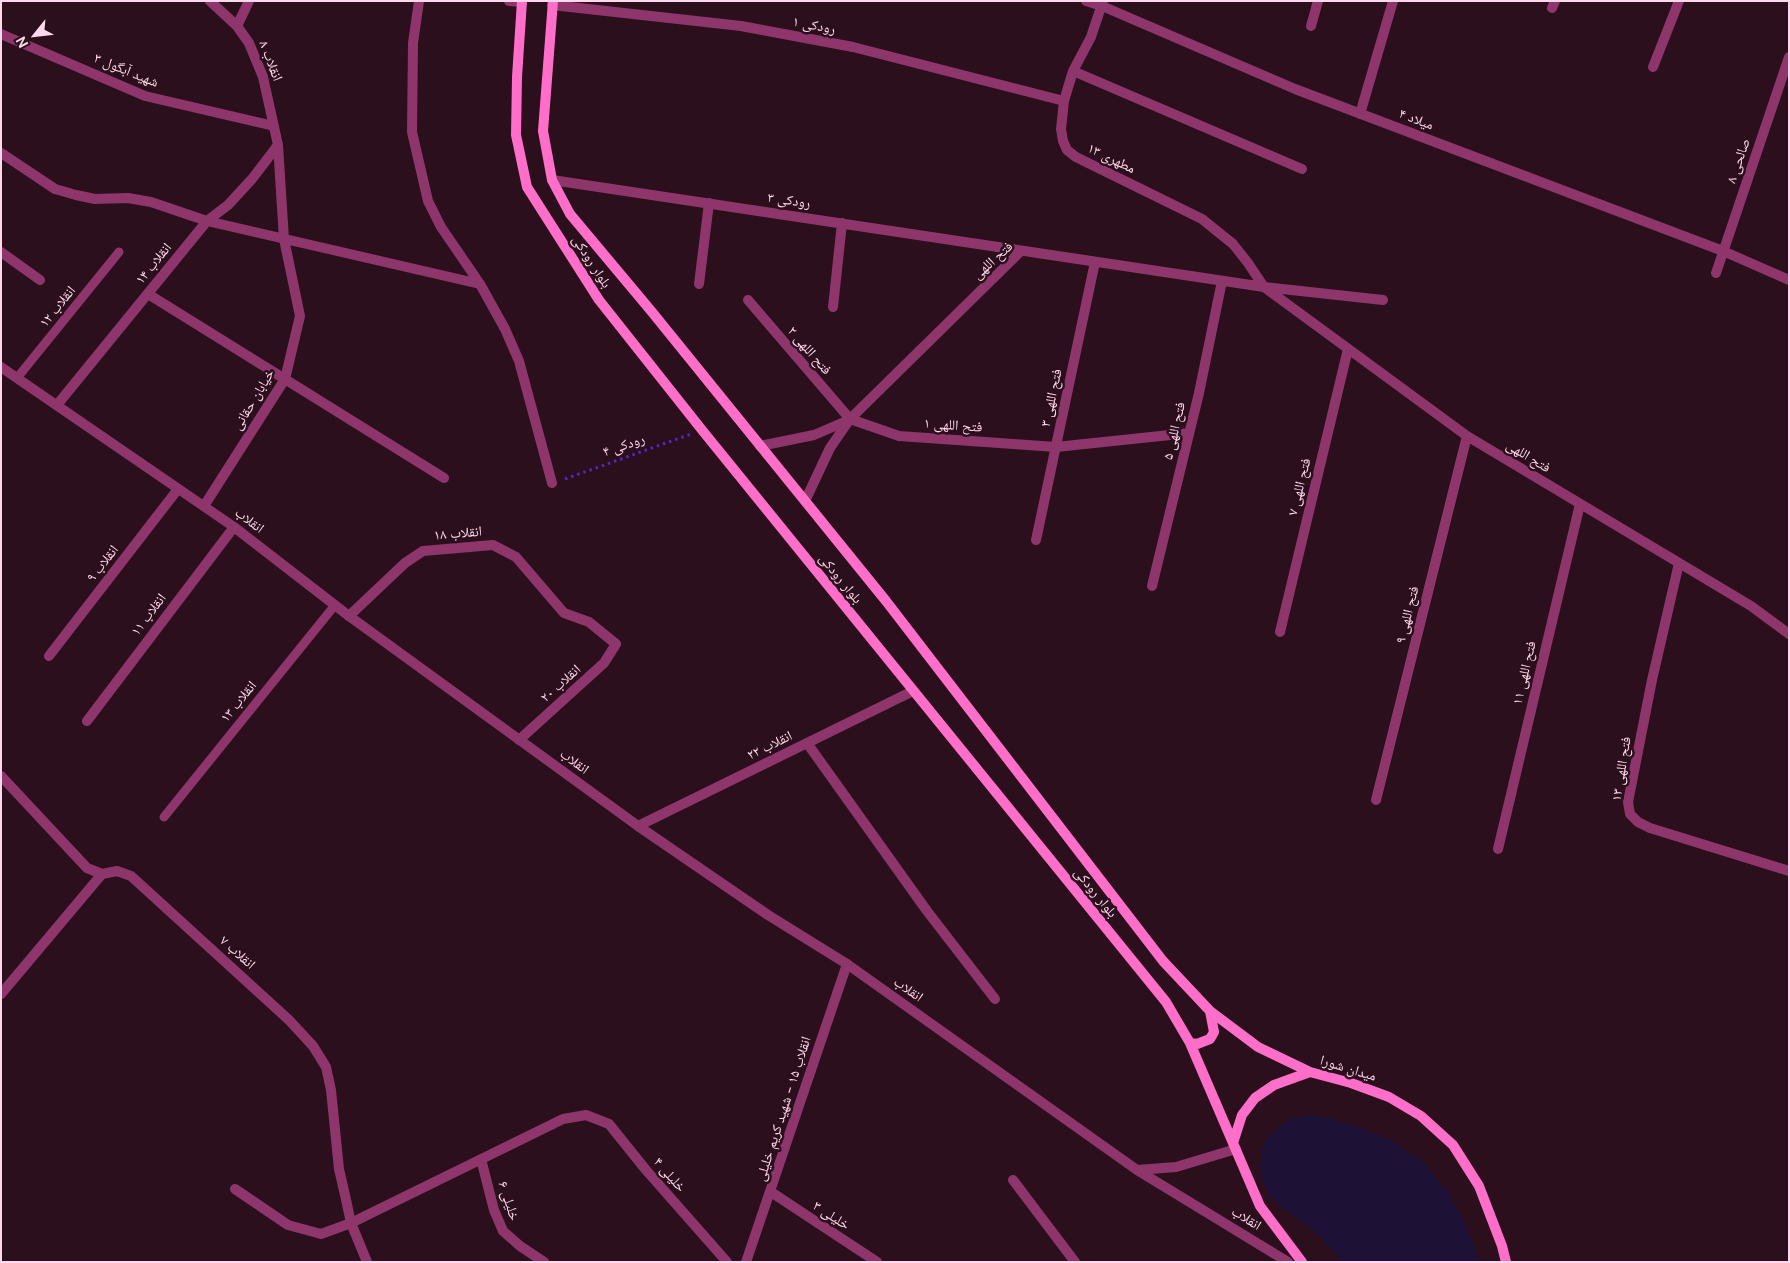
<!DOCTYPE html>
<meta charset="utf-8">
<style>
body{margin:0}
#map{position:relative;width:1790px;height:1263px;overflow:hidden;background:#2b0f1c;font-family:"DM Sans",sans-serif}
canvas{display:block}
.frame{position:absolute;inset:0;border:2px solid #ffd8ed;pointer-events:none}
.north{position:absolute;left:10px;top:10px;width:50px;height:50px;-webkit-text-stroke:4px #2b0f1c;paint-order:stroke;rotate:241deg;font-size:14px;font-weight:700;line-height:20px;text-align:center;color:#ffd8ed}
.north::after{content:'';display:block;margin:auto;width:18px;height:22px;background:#ffd8ed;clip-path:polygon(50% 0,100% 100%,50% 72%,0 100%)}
</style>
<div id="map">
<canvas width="1790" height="1263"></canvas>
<div class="frame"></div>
<div class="north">N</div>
</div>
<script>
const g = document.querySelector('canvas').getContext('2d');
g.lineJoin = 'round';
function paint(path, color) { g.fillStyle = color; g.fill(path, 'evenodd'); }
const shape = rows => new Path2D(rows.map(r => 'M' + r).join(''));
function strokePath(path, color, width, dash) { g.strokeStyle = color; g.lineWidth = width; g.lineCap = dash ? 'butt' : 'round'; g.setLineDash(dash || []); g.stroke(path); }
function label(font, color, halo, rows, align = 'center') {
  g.font = font + ' "DM Sans","Noto Naskh Arabic",sans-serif'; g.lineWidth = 5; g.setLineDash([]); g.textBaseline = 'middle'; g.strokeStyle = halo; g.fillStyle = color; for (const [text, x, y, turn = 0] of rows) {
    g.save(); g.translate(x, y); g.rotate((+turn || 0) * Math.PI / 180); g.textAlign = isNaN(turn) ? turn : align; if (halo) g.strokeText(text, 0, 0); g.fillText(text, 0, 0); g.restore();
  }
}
paint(shape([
 [1310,1115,1325,1117,1358,1127,1393,1141,1423,1162,1449,1193,1466,1225,1480,1262,1339,1262,1336,1254,1315,1232,1281,1207,1270,1196,1263,1182,1260,1166,1262,1150,1269,1136,1280,1125,1294,1118]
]), '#1d1136');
strokePath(shape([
 [565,479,691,434]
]), '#5526c5', 3, [2.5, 4]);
strokePath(shape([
 [17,378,119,252],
 [164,817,335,605]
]), '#8e366b', 9);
strokePath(shape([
 [419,1,413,43,412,132,428,201,441,227,480,284,505,329,519,361,552,483],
 [509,1,522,2],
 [1086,1,1102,6,1295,89,1723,251,1789,280],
 [1103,1,1091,37,1073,71,1064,101,1061,129,1063,141,1067,150,1076,157,1202,219,1233,244,1248,263,1264,287,1467,436,1751,606,1789,634],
 [552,5,741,26,853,47,1064,101],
 [1552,8,1555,1],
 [237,26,249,1],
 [1311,26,1318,1],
 [1,34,145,96,274,126],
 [1653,67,1679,1],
 [1073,71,1302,169],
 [1360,114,1393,1],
 [1,153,55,189,76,195,95,199,128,198,151,202,207,221,480,284],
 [552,180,1264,287,1383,300],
 [1,252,40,280],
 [1716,273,1789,57],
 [699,284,709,203],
 [148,294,444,478],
 [748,300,850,419],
 [833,307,842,223],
 [57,405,207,221,228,205,252,179,278,145],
 [850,419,899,436,1056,447,1189,433],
 [760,446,814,435,849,420],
 [805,501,830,448,850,419,1021,251],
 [204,506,285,379,300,316,284,239,278,145,263,77,249,43,237,26,210,1],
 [1036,540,1095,262],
 [1679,563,1652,680,1628,802,1630,814,1638,822,1650,828,1789,871],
 [1152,586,1199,393,1222,281],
 [349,616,405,563,423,551,493,545,516,557,564,613,589,622,616,644,604,663,519,740],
 [1280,632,1348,349],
 [49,656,178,489],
 [87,721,234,527],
 [807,743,927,911,995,999],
 [1,776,87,868,102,874,117,871,131,876,289,1020,313,1046,326,1067,331,1090,339,1169,345,1195,351,1223,367,1262],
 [1376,800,1467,436],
 [638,826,913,691],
 [1498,849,1580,504],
 [1,994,102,874],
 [481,1159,494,1210,503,1231,520,1246,544,1262],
 [1013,1180,1075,1262],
 [235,1189,288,1225,321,1234,351,1223,563,1119,586,1115,609,1124,646,1170,727,1262],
 [771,1192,877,1262],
 [746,1262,847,964]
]), '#8e366b', 10);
strokePath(shape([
 [1,367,234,527,349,616,638,826,768,915,847,964,1137,1170,1288,1262],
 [1137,1170,1176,1167,1236,1149]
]), '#8e366b', 10);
strokePath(shape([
 [522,1,517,77,516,135,527,187,599,300,702,430,1166,1002,1190,1043,1233,1143],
 [553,1,543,131,552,180,570,214,652,312,886,601,1163,961,1210,1011,1258,1047,1310,1072,1351,1083,1389,1097,1421,1116,1453,1145,1479,1186,1502,1246,1506,1262],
 [1190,1043,1197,1044,1210,1039,1214,1032,1210,1011],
 [1302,1262,1260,1206,1233,1143,1242,1115,1255,1098,1274,1085,1310,1072]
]), '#ff6fc9', 10);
label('14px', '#ffd8ed', '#2b0f1c', [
 ["رودکی ۱",814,26,11],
 ["انقلاب ۸",270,61,69],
 ["شهید آبگول ۳",126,71,22],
 ["میلاد ۴",1416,120,21],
 ["مطهری ۱۳",1111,159,26],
 ["صالحی ۸",1739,161,-71],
 ["رودکی ۳",789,201,8],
 ["فتح اللهی",993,261,-42],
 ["بلوار رودکی",591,262,57],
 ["انقلاب ۱۴",154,264,-51],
 ["انقلاب ۱۲",58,307,-51],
 ["فتح اللهی ۲",809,351,49],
 ["فتح اللهی ۳",1052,398,-78],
 ["خیابان حقانی",254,400,-59],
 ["فتح اللهی ۱",953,426,4],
 ["فتح اللهی ۵",1175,431,-77],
 ["رودکی ۴",624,446,-19],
 ["فتح اللهی",1528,457,31],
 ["فتح اللهی ۷",1300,487,-76],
 ["انقلاب",249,521,37],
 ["انقلاب ۱۸",458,534,-5],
 ["انقلاب ۹",103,564,-52],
 ["بلوار رودکی",840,579,51],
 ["انقلاب ۱۱",149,615,-53],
 ["فتح اللهی ۹",1408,615,-76],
 ["فتح اللهی ۱۱",1525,673,-77],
 ["انقلاب ۲۰",561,684,-42],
 ["انقلاب ۱۳",239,702,-51],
 ["انقلاب ۲۲",770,746,-26],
 ["انقلاب",574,762,36],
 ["فتح اللهی ۱۳",1622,769,-81],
 ["بلوار رودکی",1095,893,51],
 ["انقلاب ۷",237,953,42],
 ["انقلاب",908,990,35],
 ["میدان شورا",1348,1069,17],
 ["انقلاب ۱۵ - شهید کریم خلیلی",784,1109,-72],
 ["خلیلی ۴",669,1175,49],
 ["خلیلی ۶",508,1201,72],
 ["خلیلی ۳",831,1216,33],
 ["انقلاب",1246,1219,32]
]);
</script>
